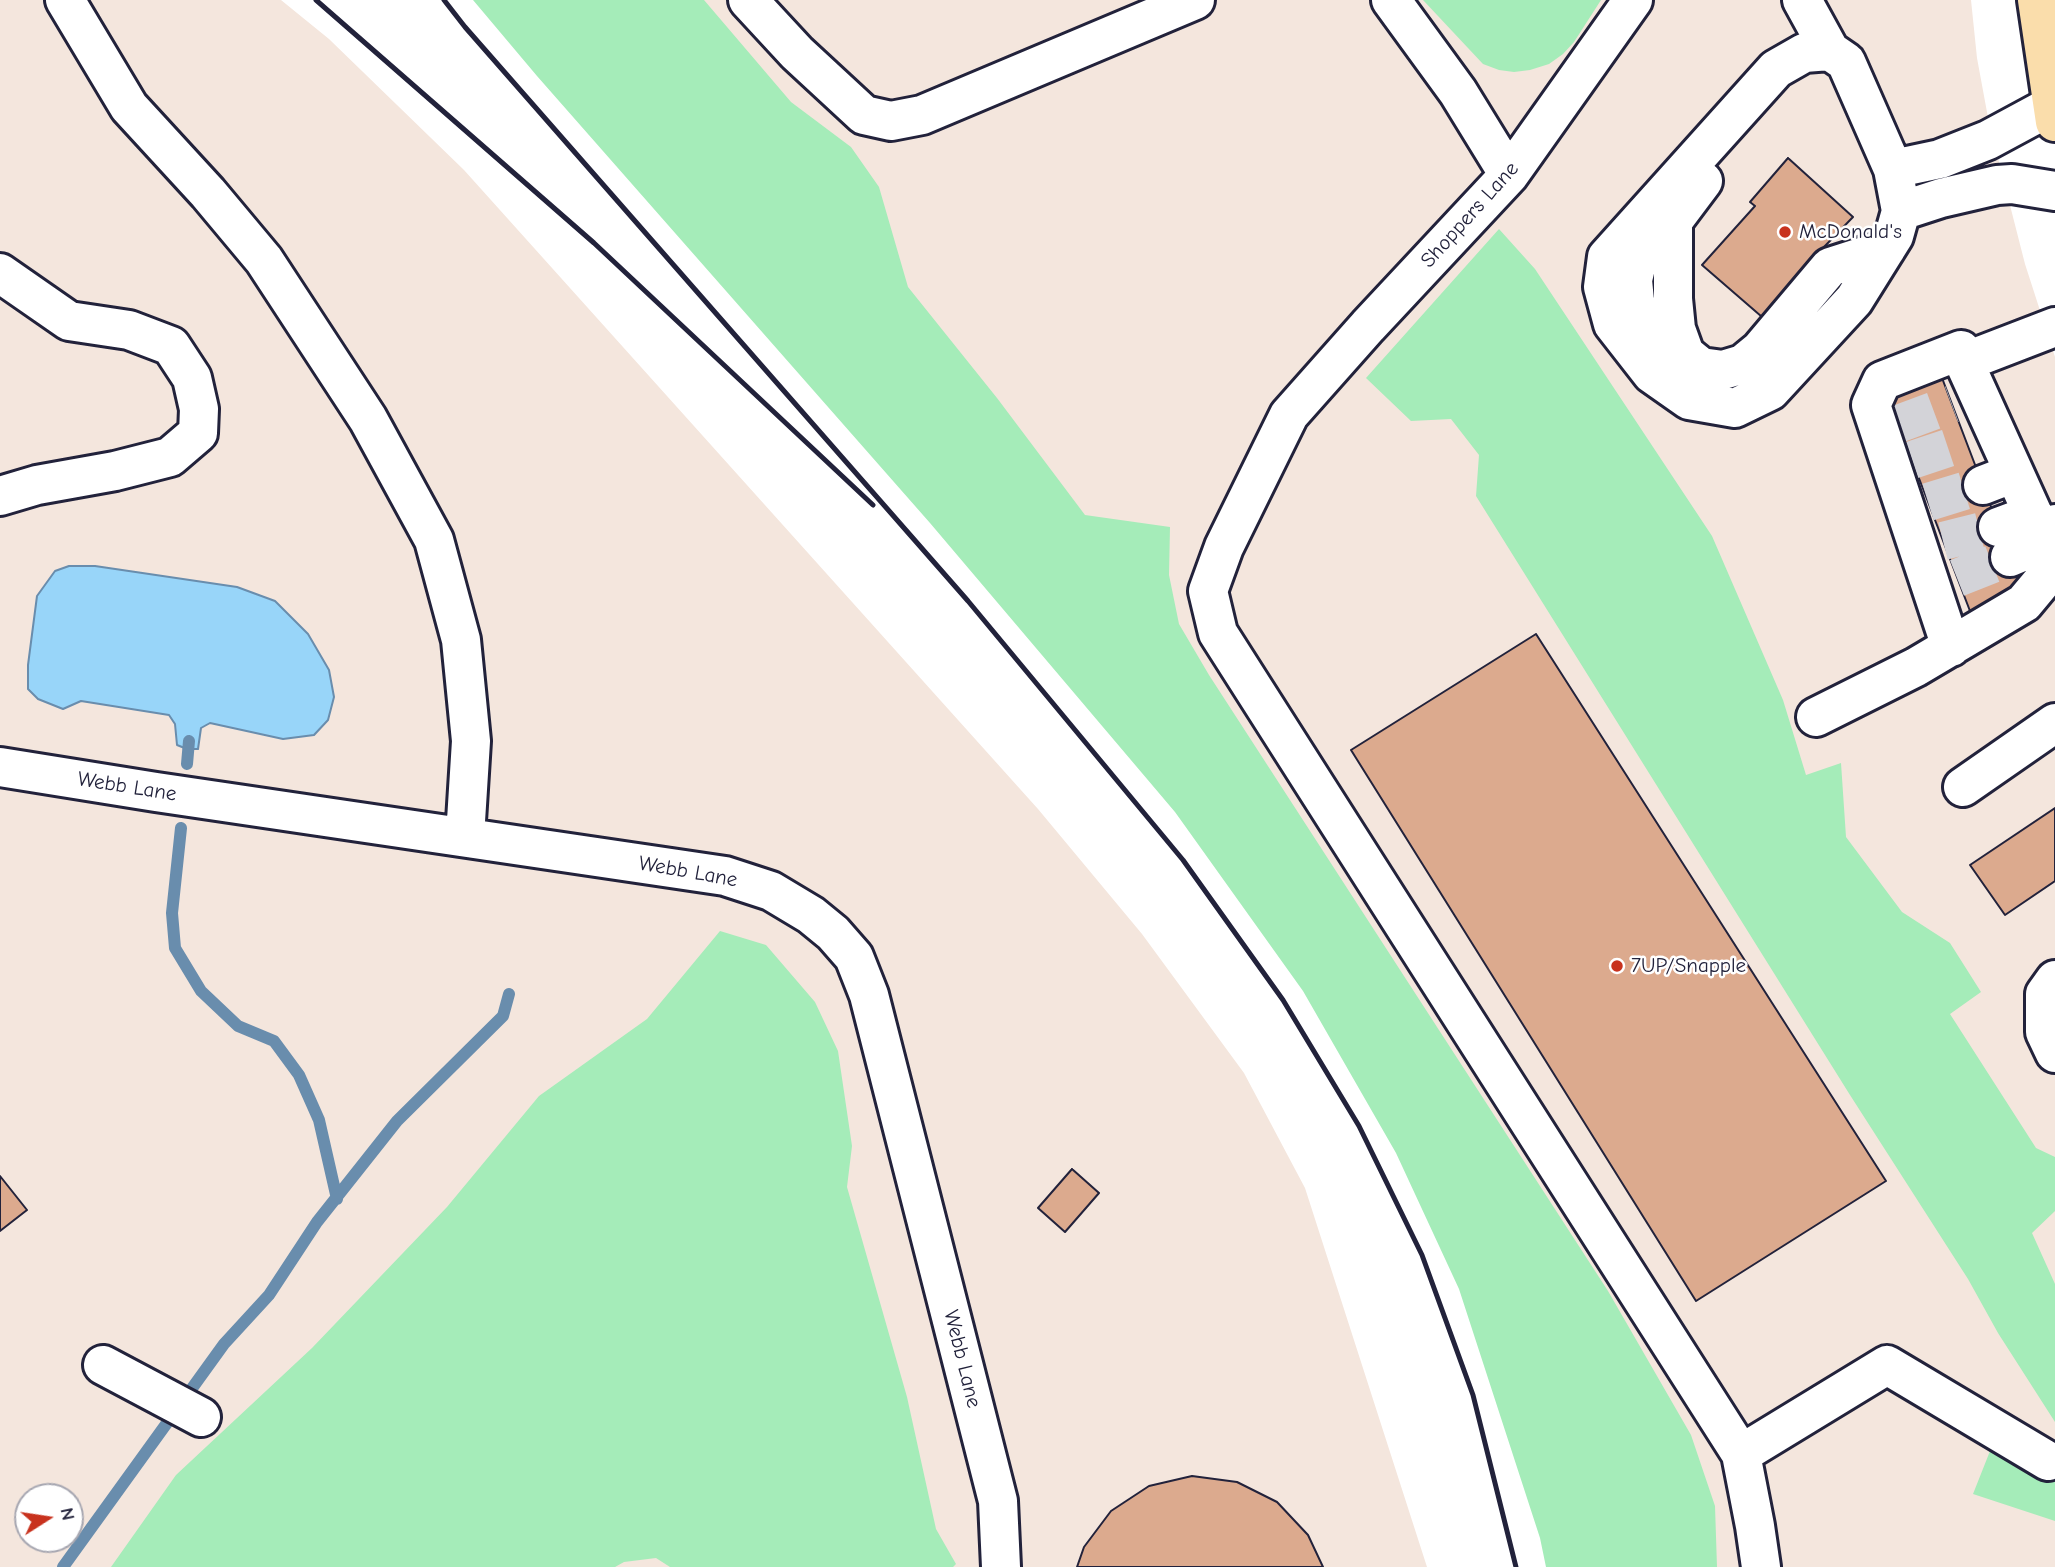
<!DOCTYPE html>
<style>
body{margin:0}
#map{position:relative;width:2055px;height:1567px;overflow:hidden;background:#fff;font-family:"Comic Neue",sans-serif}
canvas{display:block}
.north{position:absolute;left:14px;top:1483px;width:70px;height:70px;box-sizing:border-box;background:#fff;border:2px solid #a7a7b1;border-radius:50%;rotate:78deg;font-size:19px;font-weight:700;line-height:28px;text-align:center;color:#22223b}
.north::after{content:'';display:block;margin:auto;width:24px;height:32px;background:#c8321e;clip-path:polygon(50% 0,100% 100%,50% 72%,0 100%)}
</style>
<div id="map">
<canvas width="2055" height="1567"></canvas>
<div class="north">N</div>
</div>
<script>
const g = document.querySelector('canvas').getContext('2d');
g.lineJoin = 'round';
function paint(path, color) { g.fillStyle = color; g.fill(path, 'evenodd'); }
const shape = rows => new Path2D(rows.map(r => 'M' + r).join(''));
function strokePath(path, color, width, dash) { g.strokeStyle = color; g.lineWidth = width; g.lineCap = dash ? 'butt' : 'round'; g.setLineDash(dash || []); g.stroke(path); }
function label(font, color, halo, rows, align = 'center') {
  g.font = font + ' "Comic Neue",sans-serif'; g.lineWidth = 5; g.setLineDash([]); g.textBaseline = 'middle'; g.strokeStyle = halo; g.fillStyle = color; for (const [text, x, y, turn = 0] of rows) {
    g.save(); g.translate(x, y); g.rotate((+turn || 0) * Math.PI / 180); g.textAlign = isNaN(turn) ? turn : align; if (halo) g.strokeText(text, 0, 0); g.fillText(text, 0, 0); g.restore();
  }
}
paint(shape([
 [0,0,281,0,329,39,464,170,1038,809,1142,934,1244,1073,1305,1188,1427,1567,0,1567],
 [28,1497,70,1497,70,1539,28,1539],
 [500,0,1971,0,1977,58,1989,123,2025,264,2055,357,2055,1567,1563,1567,1544,1452,1360,1034]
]), '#f4e6dd');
paint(shape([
 [473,0,704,0,791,102,851,147,879,187,908,287,997,398,1085,515,1170,527,1169,575,1179,624,1209,675,1608,1291,1691,1435,1715,1506,1717,1567,1546,1567,1540,1538,1459,1289,1396,1153,1303,991,1175,812,930,523,537,76],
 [1423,0,1601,0,1574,42,1563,54,1549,64,1530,70,1514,72,1499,70,1483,64],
 [1499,229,1535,269,1712,536,1783,700,1806,775,1841,763,1846,837,1902,912,1950,943,1981,992,1950,1014,2036,1148,2055,1157,2055,1211,2032,1233,2055,1284,2055,1422,1998,1333,1968,1279,1850,1095,1476,496,1479,455,1451,419,1411,421,1366,378],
 [720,931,766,945,815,1002,838,1051,852,1146,847,1187,907,1397,936,1529,956,1564,953,1567,670,1567,656,1558,624,1562,615,1567,111,1567,176,1475,312,1348,447,1207,539,1096,647,1019],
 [1992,1446,2055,1478,2055,1521,1973,1494]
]), '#a5ecb9');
const water = shape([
 [69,566,95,566,237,587,275,601,308,634,329,670,334,697,328,720,314,735,283,739,210,723,201,728,198,749,187,749,177,745,175,724,169,715,81,701,63,709,38,699,28,689,28,665,37,596,55,571,69,566]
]);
paint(water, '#98d5f9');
strokePath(water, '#698dad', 2);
strokePath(shape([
 [187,764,189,741],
 [181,828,172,913,175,948,201,991,238,1026,274,1041,299,1075,319,1120,337,1199],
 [63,1567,224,1344,269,1295,317,1222,397,1121,503,1016,509,994]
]), '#698dad', 12);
const building = shape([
 [1788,158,1853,217,1824,247,1831,254,1769,323,1702,265,1755,206,1750,202,1788,158],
 [1939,370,2023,591,1970,611,1885,390,1939,370],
 [1536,634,1886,1181,1696,1301,1351,750,1536,634],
 [2055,808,2055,881,2005,915,1970,865,2055,808],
 [1072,1169,1099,1193,1065,1232,1038,1208,1072,1169],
 [0,1176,27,1210,0,1231,0,1176],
 [1192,1476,1237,1482,1277,1502,1308,1535,1323,1567,1077,1567,1084,1547,1111,1511,1149,1486,1192,1476]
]);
paint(building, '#dcaa8e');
strokePath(building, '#22223b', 2);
strokePath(shape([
 [1898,424,1952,404],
 [1912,460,1966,442],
 [1928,502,1983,485],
 [1943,541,1998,527],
 [1957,578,2010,557]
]), '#d3d3d8', 38, [38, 19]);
const minor = shape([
 [65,0,129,107,208,193,264,260,368,419,434,540,461,640,471,741,465,837],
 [748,0,797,53,864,115,891,121,922,115,1195,0],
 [1391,0,1458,92,1509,175],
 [1633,0,1509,175,1368,326,1289,415,1224,547,1208,591,1218,633,1741,1454],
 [1802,0,1830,51,1846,62,1893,169,1901,211,1894,236,1854,300,1770,391,1735,408,1689,400,1652,374,1613,324,1603,287,1607,257,1776,69,1804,53,1830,51],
 [1893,169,1940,159,1988,140,2051,106],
 [1703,181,1673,221,1673,299,1676,329,1685,354,1701,367,1723,370,1743,364,1760,350,1830,267,1886,249],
 [1901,211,1941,198,1997,185,2012,184,2055,191],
 [1669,225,1648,246,1637,263,1633,280,1635,301,1641,319,1655,334,1676,348],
 [0,273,69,321,129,330,171,346,192,378,199,409,198,433,170,457,115,471,37,485,0,496],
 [2055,327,1964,362,2041,532,2055,524],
 [1983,485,2014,473],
 [1998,527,2033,514],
 [2010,557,2045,542],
 [1951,647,1871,405,1882,381,1961,350,1964,362],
 [1816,717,1916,667,2024,603,2055,566],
 [0,767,156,792,725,876,771,891,811,915,833,933,854,957,869,995,998,1501,1001,1567],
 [1963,787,2055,723],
 [2055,980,2045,994,2045,1032,2055,1053],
 [103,1365,201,1417],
 [1761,1567,1755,1526,1741,1454,1887,1365,2048,1461]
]);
const major = shape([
 [2037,0,2055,122]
]);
strokePath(minor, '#22223b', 44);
strokePath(major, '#22223b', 44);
strokePath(minor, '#fff', 38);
strokePath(major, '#faddab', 38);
strokePath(shape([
 [316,0,594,243,873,505],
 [444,0,465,27,968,601,1183,860,1283,1000,1359,1126,1422,1255,1473,1395,1516,1567]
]), '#22223b', 5);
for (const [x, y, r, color] of [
 [1785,232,7,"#c8321e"],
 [1617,966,7,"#c8321e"]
]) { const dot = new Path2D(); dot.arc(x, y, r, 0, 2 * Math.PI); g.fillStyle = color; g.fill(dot); strokePath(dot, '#fff', 2.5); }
label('21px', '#22223b', '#fff', [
 ["Shoppers Lane",1470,215,-48],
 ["Webb Lane",127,787,9],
 ["Webb Lane",688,872,10],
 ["Webb Lane",962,1359,76]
]);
label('21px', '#22223b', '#fff', [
 ["McDonald's",1799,232],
 ["7UP/Snapple",1631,966]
], 'left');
</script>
